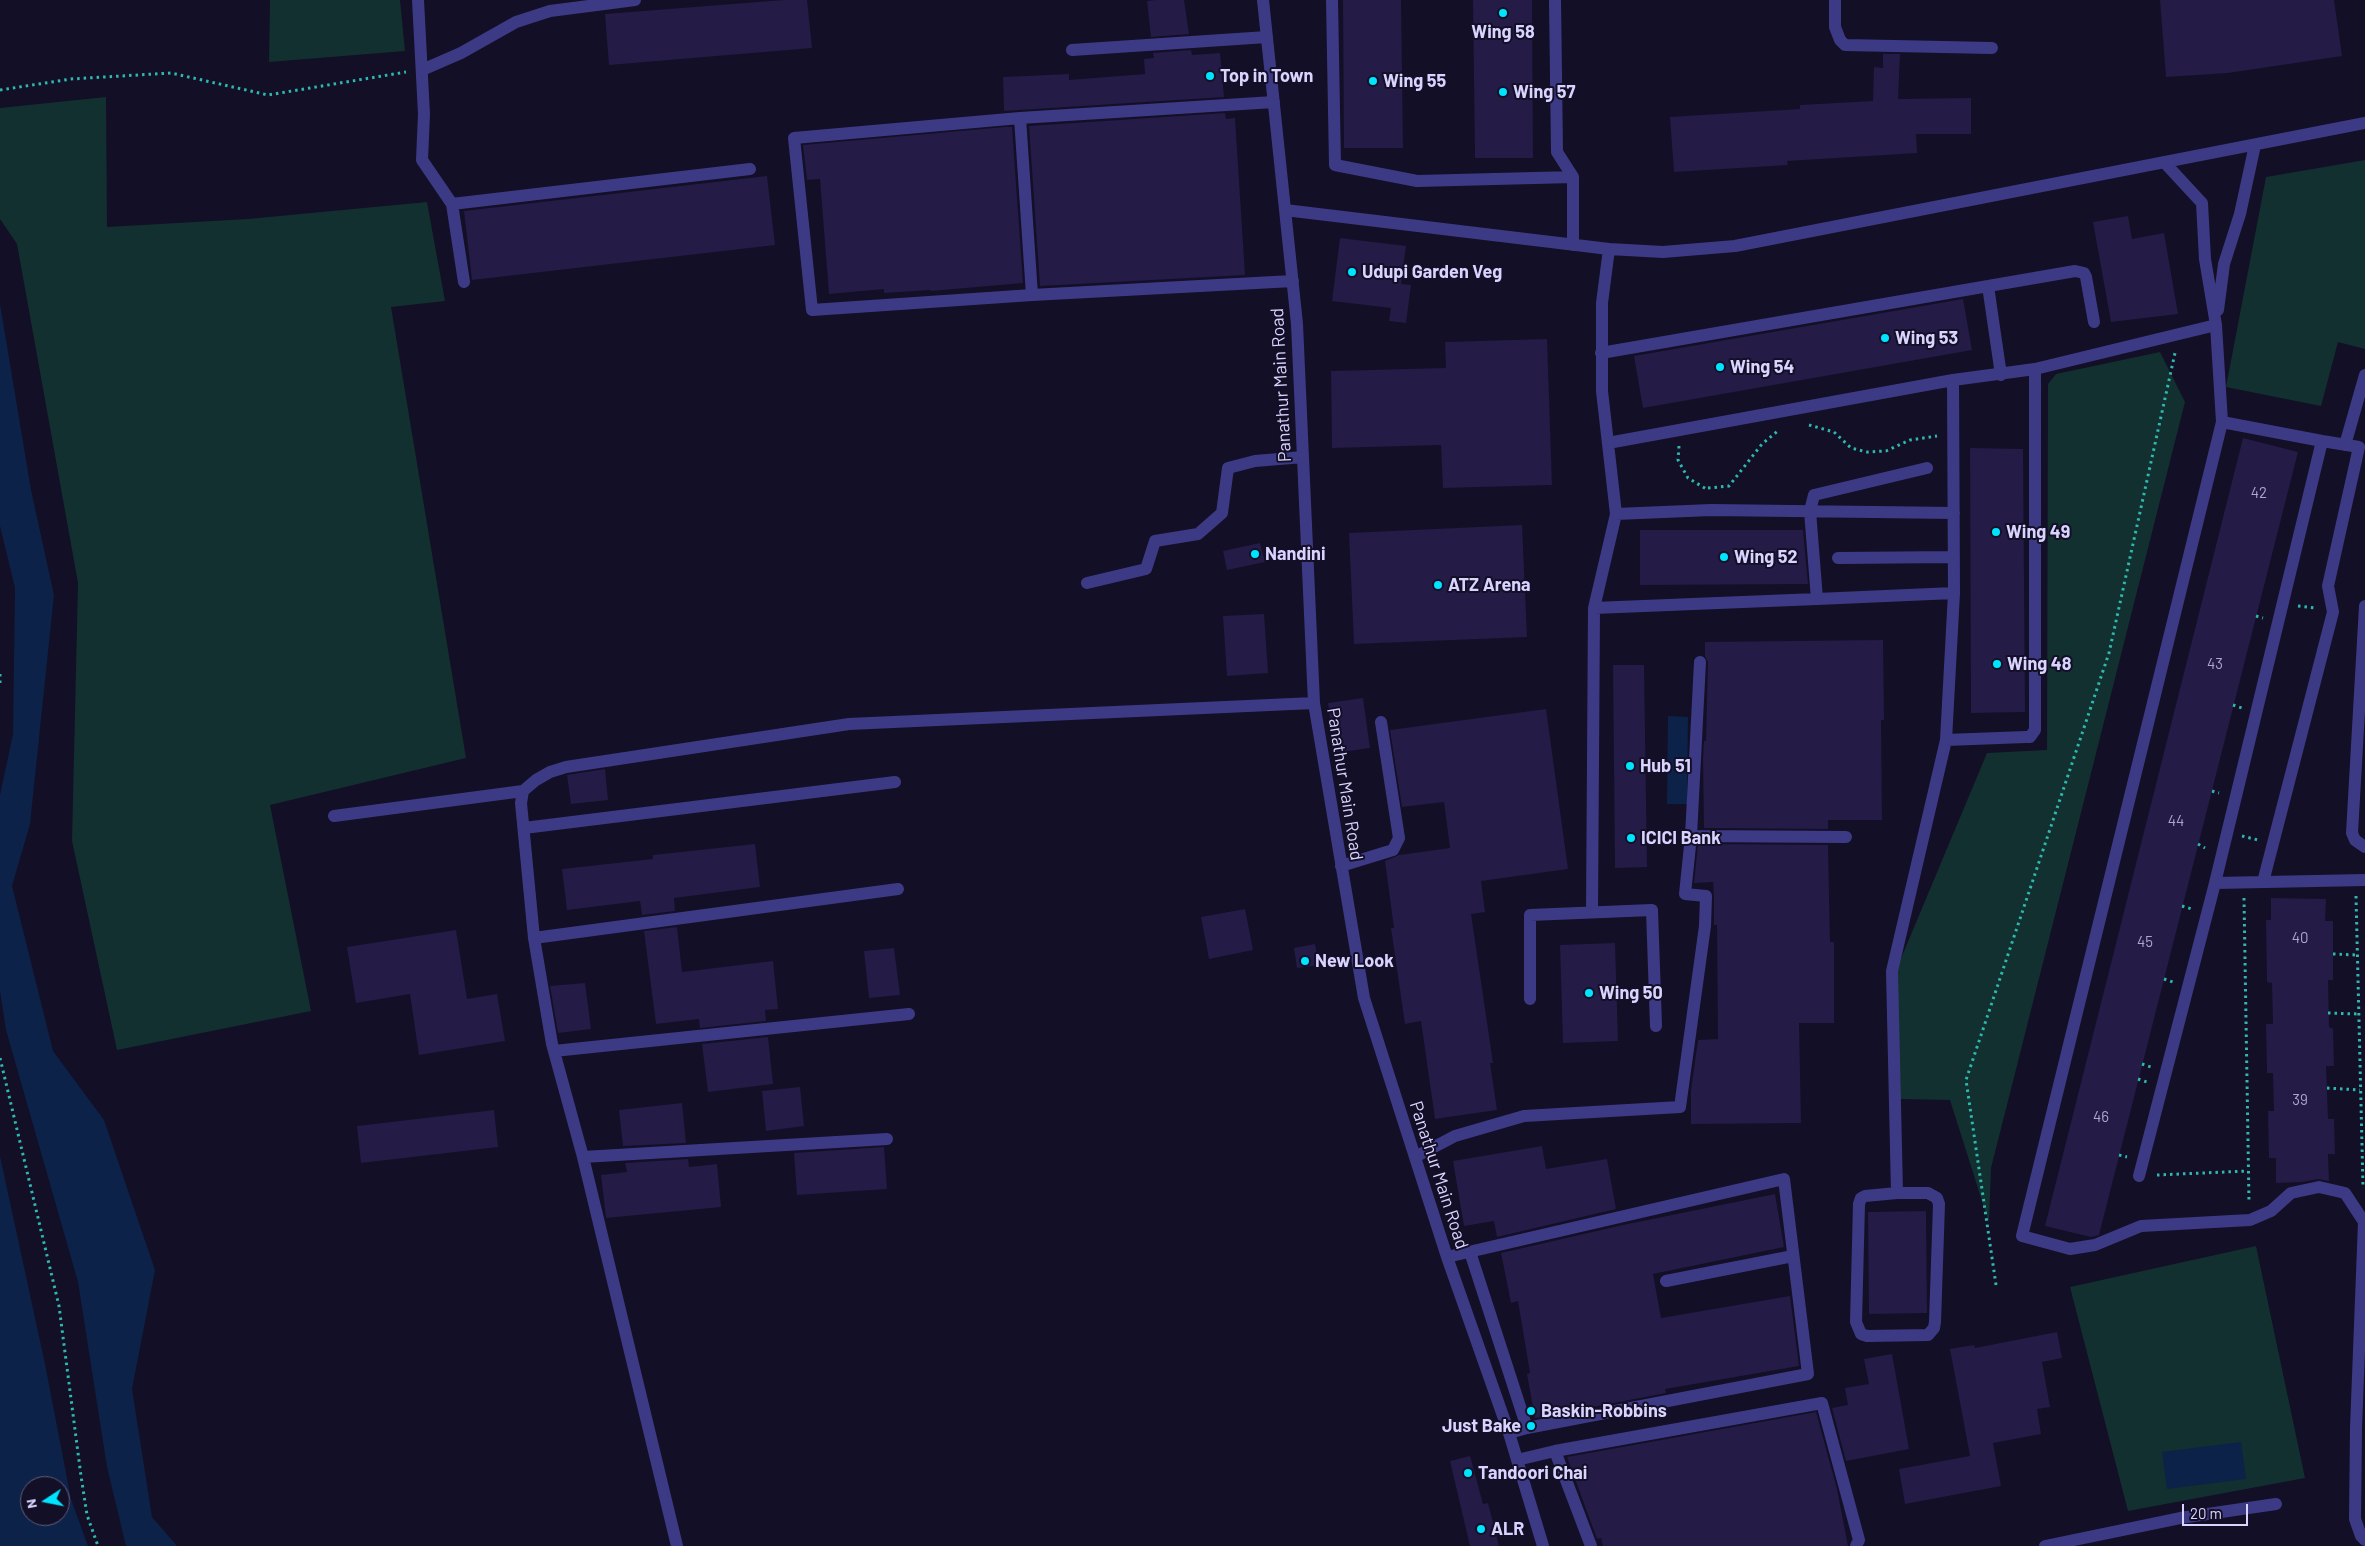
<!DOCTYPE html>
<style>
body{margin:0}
#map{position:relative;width:2365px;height:1546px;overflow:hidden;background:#130f26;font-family:Barlow,sans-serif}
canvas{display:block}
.north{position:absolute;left:20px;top:1476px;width:50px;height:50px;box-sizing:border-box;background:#130f26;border:1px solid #625e7d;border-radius:50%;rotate:259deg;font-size:14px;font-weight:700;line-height:20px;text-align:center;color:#d9d4ff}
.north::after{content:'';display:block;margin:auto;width:18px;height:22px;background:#00e5ff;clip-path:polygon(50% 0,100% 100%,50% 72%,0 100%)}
.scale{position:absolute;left:2182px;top:1504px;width:66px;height:22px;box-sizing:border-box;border:2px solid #d9d4ff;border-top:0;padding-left:6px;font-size:15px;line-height:18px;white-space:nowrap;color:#d9d4ff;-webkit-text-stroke:4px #130f26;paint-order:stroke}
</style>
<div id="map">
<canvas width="2365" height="1546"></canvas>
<div class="north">N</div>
<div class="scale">20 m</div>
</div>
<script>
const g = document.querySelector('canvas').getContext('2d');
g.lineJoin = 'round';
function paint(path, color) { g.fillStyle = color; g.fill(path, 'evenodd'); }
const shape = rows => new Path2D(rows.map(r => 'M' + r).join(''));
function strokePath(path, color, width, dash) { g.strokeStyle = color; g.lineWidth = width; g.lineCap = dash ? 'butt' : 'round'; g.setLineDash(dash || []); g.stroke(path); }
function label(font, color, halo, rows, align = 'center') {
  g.font = font + ' Barlow,sans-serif'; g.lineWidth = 4; g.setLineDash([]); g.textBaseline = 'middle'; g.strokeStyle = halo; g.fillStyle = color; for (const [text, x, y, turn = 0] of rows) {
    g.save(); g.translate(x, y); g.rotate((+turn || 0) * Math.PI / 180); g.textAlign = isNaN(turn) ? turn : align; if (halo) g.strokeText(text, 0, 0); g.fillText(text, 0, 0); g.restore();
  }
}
paint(shape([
 [270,0,400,0,405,51,269,62],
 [106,97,107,227,248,219,427,202,445,301,391,307,466,758,270,805,311,1011,117,1050,72,841,78,583,17,244,0,219,0,108],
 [2365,160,2365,349,2338,342,2321,406,2226,387,2266,177],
 [2160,352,2185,402,1991,1168,1989,1223,1950,1100,1900,1099,1897,968,1987,753,2047,750,2048,384,2056,374],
 [2256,1246,2305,1478,2128,1511,2070,1287]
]), '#12302f');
paint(shape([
 [0,304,31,490,54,595,30,824,12,886,53,1051,104,1120,155,1270,132,1389,152,1517,177,1546,126,1546,107,1467,78,1282,6,1030,0,991,0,795,13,734,15,588,0,526],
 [1668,716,1688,717,1687,804,1667,804],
 [0,1156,45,1364,71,1499,88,1546,0,1546],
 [30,1486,60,1486,60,1516,30,1516],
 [2241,1442,2246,1479,2167,1489,2162,1452]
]), '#0c2248');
paint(shape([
 [784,0,807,0,812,48,609,65,605,14],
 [1156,0,1184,0,1189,34,1151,37,1147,1],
 [1343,0,1401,0,1403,148,1344,148],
 [1473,0,1532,0,1533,158,1475,158],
 [2160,0,2334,0,2342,56,2228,73,2166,77],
 [1191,50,1192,55,1220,53,1224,97,1004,111,1003,77,1069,74,1069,80,1145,74,1144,59,1154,58,1153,53],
 [1883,54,1900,54,1898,99,1971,98,1971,134,1916,134,1917,153,1787,161,1788,165,1674,172,1670,117,1800,109,1800,105,1873,101,1874,67,1883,68],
 [1225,113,1226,119,1235,118,1245,275,1040,286,1029,126],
 [1005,127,1012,127,1023,283,931,291,931,290,884,293,884,289,829,294,820,179,807,180,803,145],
 [767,176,775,245,472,280,464,211],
 [2128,216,2132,239,2164,233,2178,314,2111,322,2093,222],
 [1340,238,1406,246,1401,284,1411,285,1406,323,1389,321,1391,308,1332,301],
 [1963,299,1972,350,1643,408,1634,356],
 [1547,339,1552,485,1443,488,1441,445,1332,448,1331,371,1446,368,1445,342],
 [2243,438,2298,452,2099,1235,2091,1237,2045,1226],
 [1970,448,2023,449,2025,712,1971,713],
 [1522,525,1527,637,1354,644,1349,533],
 [1640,530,1803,530,1808,584,1640,585],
 [1260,543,1265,562,1227,570,1223,551],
 [1264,614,1268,673,1227,676,1223,616],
 [1883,640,1884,720,1881,720,1882,820,1828,820,1828,829,1704,828,1703,759,1704,741,1706,741,1708,662,1705,656,1705,642],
 [1613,665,1644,665,1647,867,1615,868],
 [1363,698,1370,748,1335,753,1328,703],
 [1546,709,1568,869,1481,881,1485,912,1471,914,1493,1063,1490,1063,1497,1110,1435,1119,1421,1021,1405,1024,1391,928,1394,928,1385,861,1399,855,1450,848,1444,802,1402,807,1390,730],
 [605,769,608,800,571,804,567,775],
 [755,844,760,887,674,898,675,911,642,915,640,901,567,910,562,869,653,859,653,855],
 [1698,844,1828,845,1830,942,1834,942,1834,1023,1799,1023,1801,1123,1691,1124,1691,1090,1698,1040,1718,1039,1717,925,1714,925,1714,896,1713,882,1694,883],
 [2271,898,2326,899,2325,921,2333,921,2333,980,2328,980,2329,1027,2333,1029,2334,1066,2326,1066,2328,1119,2334,1119,2335,1154,2328,1154,2329,1181,2318,1179,2302,1182,2276,1183,2276,1158,2269,1158,2268,1111,2274,1111,2273,1073,2267,1073,2266,1024,2273,1024,2272,983,2267,982,2266,920,2271,920],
 [1245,909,1253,950,1209,959,1201,917],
 [677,927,682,972,773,961,778,1009,765,1010,766,1021,700,1028,699,1019,656,1024,644,931],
 [456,930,467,999,497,994,505,1041,419,1055,410,994,356,1003,347,947],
 [1615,943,1618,1041,1563,1043,1560,945],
 [1315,944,1319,965,1297,968,1294,948],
 [894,948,900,995,869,998,864,951],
 [585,983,591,1029,558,1033,550,986],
 [768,1037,773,1084,708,1092,702,1044],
 [800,1087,804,1126,766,1131,762,1091],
 [682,1103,686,1143,623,1146,619,1110],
 [494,1110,498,1147,361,1163,357,1126],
 [1542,1146,1546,1169,1607,1159,1616,1209,1497,1237,1494,1221,1464,1226,1453,1161],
 [884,1147,887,1189,797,1195,794,1153],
 [688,1159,689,1167,717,1164,721,1207,606,1218,601,1175,627,1172,625,1163],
 [1775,1194,1784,1247,1653,1274,1661,1318,1790,1296,1799,1366,1665,1389,1666,1393,1535,1418,1527,1374,1530,1373,1518,1301,1511,1303,1501,1253,1623,1225],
 [1926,1211,1927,1313,1869,1314,1868,1212],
 [2057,1332,2062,1358,2042,1362,2050,1407,2037,1409,2041,1434,1993,1443,2001,1486,1905,1504,1899,1469,1970,1456,1950,1349,1974,1345,1975,1348],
 [1892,1354,1909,1449,1846,1461,1832,1408,1848,1405,1845,1388,1869,1384,1864,1359],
 [1816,1412,1837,1489,1848,1546,1603,1546,1601,1538,1597,1539,1567,1457],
 [1470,1456,1483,1504,1488,1503,1499,1546,1470,1546,1450,1461]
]), '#241b47');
strokePath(shape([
 [0,90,71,79,171,73,268,95,406,72],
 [1809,425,1834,432,1851,448,1867,452,1886,451,1910,440,1937,436],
 [1679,446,1678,460,1688,478,1708,490],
 [1708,488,1729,486,1762,444,1779,430],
 [2298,606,2315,608],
 [2256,616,2263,618],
 [0,674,0,684],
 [2233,705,2242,708],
 [2212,791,2219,793],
 [2242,836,2258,840],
 [2198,844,2205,848],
 [2356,896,2363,1187],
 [2244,898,2249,1202],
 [2182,906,2192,909],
 [2333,954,2357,955],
 [2164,979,2173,982],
 [2328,1013,2358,1014],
 [0,1058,59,1306,81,1476,87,1515,98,1546],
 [2142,1064,2151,1067],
 [2138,1079,2147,1082],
 [2327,1088,2360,1090],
 [2119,1155,2127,1157],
 [2157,1175,2248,1171],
 [1996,1285,1966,1080,2109,653,2175,353]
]), '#2fb8b0', 3, [2.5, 4]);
strokePath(shape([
 [418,0,424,114,422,160,452,204,464,282],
 [1263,0,1297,324,1314,703,1364,998,1447,1257,1509,1433,1543,1546],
 [1332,0,1335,165,1417,181,1573,177],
 [1555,0,1557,152,1573,177,1573,245],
 [1835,0,1835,27,1840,40,1845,45,1992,48],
 [1072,50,1267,37],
 [422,70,461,53,516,22,550,11,635,0],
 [1274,102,1020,118,794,138,812,310,1032,295,1293,281],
 [1020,118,1032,295],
 [2164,162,2202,203,2205,259,2216,325,2222,422,2022,1236,2070,1249,2095,1245,2141,1226,2250,1220,2271,1211,2291,1193,2319,1187,2345,1193,2364,1222,2356,1428,2355,1519,2361,1536,2365,1540],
 [452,204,750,169],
 [1285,210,1609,249,1663,252,1735,246,2365,123],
 [1988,286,2001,375],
 [2218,310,2224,264,2240,214,2255,145],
 [1601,353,2075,271,2084,273,2086,277,2094,322],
 [1608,443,1953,380,2035,369,2216,325],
 [2345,445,2365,375],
 [1927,468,1814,495,1810,511,1817,599,1954,593],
 [1616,514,1711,510,1954,513],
 [1838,558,1954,557],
 [1087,583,1146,569,1155,541,1198,534,1222,513,1228,468,1255,461,1303,457],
 [2365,606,2352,833,2355,840,2365,847],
 [1594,608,1817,599],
 [1946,740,2026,737,2030,737,2035,730,2035,369],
 [334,816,523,791],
 [524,828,895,782],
 [1691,836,1846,837],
 [1341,866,1393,850,1399,838,1381,722],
 [2263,882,2333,612,2328,586,2359,447,2322,441],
 [2215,883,2365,880],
 [1592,912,1594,608,1616,514,1602,391,1602,303,1609,249],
 [534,938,898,889],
 [1530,999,1530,915,1652,910,1656,1026],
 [554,1051,909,1014],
 [583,1157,887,1139],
 [1415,1157,1455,1136,1524,1116,1680,1107,1705,926,1706,896,1685,894,1691,836,1700,662],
 [2139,1176,2215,883,2322,441,2222,422],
 [1897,1193,1928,1193,1937,1198,1939,1204,1935,1322,1934,1328,1928,1335,1867,1336,1861,1334,1856,1322,1859,1204,1861,1198,1865,1196,1897,1193,1892,971,1946,740,1954,593,1953,380],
 [1470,1252,1527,1428],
 [1447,1257,1784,1179,1808,1374,1527,1428,1509,1433],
 [1666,1281,1793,1256],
 [1555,1451,1591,1546],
 [1517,1460,1555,1451,1822,1403,1859,1540,1856,1546],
 [677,1546,583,1157,552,1044,534,938,521,803,523,791,536,780,550,772,566,767,849,724,1314,703],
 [2045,1546,2180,1518,2276,1504]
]), '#3d3a85', 12);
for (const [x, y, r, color] of [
 [1503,13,5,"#00e5ff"],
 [1210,76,5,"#00e5ff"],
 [1373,81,5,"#00e5ff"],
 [1503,92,5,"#00e5ff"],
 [1352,272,5,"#00e5ff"],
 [1885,338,5,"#00e5ff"],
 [1720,367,5,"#00e5ff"],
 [1996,532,5,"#00e5ff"],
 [1255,554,5,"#00e5ff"],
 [1724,557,5,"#00e5ff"],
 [1438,585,5,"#00e5ff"],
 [1997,664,5,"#00e5ff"],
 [1630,766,5,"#00e5ff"],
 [1631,838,5,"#00e5ff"],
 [1305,961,5,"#00e5ff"],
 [1589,993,5,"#00e5ff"],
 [1531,1411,5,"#00e5ff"],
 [1531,1426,5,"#00e5ff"],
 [1468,1473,5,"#00e5ff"],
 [1481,1529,5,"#00e5ff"]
]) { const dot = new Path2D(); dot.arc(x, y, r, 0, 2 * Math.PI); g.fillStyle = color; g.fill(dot); strokePath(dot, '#130f26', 2); }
label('15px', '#aca6d1', null, [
 ["42",2259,493],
 ["43",2215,664],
 ["44",2176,821],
 ["40",2300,938],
 ["45",2145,942],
 ["39",2300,1100],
 ["46",2101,1117]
]);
label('bold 18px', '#d9d4ff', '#130f26', [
 ["Wing 58",1503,32,"center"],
 ["Top in Town",1220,76],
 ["Wing 55",1383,81],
 ["Wing 57",1513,92],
 ["Udupi Garden Veg",1362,272],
 ["Wing 53",1895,338],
 ["Wing 54",1730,367],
 ["Wing 49",2006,532],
 ["Nandini",1265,554],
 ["Wing 52",1734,557],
 ["ATZ Arena",1448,585],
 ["Wing 48",2007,664],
 ["Hub 51",1640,766],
 ["ICICI Bank",1641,838],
 ["New Look",1315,961],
 ["Wing 50",1599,993],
 ["Baskin-Robbins",1541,1411],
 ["Just Bake",1521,1426,"right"],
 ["Tandoori Chai",1478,1473],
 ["ALR",1491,1529]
], 'left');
label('18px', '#d9d4ff', '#130f26', [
 ["Panathur Main Road",1281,385,-93],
 ["Panathur Main Road",1345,784,81],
 ["Panathur Main Road",1439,1175,72]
]);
</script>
